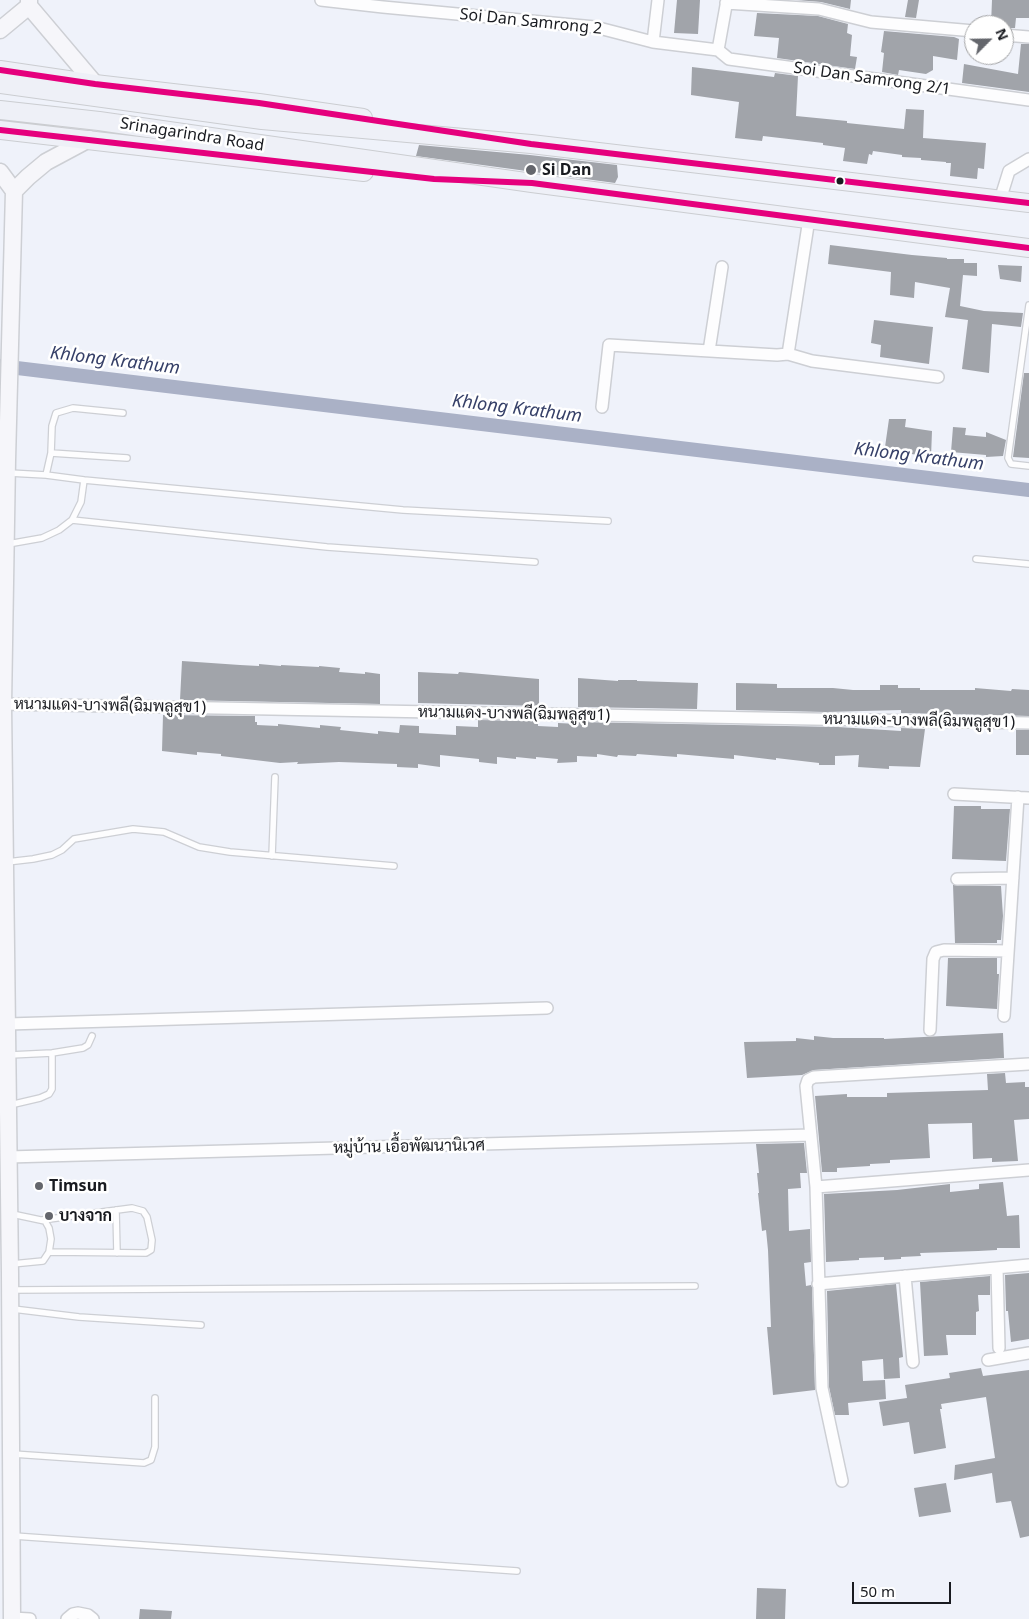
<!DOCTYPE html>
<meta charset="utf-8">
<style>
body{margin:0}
#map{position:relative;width:1029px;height:1619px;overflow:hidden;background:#eff2fa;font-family:"Noto Sans",sans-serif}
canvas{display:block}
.north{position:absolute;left:964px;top:15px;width:50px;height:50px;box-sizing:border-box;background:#fff;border:1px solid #a3a4a6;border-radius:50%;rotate:67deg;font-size:14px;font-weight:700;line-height:20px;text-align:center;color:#191b20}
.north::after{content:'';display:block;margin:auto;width:18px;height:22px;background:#64666c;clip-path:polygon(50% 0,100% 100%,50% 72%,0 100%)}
.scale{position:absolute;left:852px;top:1582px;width:99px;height:22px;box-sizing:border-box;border:2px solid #191b20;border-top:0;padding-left:6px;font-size:15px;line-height:18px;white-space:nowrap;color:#191b20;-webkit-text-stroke:4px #fff;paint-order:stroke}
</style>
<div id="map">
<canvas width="1029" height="1619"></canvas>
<div class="north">N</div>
<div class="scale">50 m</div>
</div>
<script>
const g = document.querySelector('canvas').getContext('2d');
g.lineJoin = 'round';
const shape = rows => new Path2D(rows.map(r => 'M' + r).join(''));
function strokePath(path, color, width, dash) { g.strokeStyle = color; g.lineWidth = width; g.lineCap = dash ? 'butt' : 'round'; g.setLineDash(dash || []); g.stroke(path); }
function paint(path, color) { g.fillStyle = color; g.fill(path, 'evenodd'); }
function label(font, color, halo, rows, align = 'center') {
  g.font = font + ' "Noto Sans",Sarabun,sans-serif'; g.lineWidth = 5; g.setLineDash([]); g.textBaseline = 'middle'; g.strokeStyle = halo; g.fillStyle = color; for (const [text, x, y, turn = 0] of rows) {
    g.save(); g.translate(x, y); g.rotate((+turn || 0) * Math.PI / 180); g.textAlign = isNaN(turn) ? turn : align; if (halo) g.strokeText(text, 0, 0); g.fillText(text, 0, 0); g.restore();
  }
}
strokePath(shape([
 [0,366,1029,490]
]), '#aab1c6', 14);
paint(shape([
 [677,0,700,0,698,34,674,33],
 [796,0,851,0,850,9,821,2],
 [908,0,919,0,916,18,905,17],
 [992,0,1029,0,1029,18,1016,18,1015,28,1004,28,1004,25,991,25],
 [757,13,818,16,848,24,847,33,852,35,850,56,857,57,855,69,777,58,779,38,754,36],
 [884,31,954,37,959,39,957,60,933,56,933,70,926,74,899,70,898,75,882,72,884,53,881,52],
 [1021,44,1029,44,1029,92,962,83,964,64,1018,74],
 [692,67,774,77,775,73,798,76,796,116,847,121,847,123,904,129,906,109,924,110,923,138,986,143,984,169,978,168,977,179,950,176,951,163,946,163,946,162,921,160,921,158,902,157,902,155,873,151,872,155,869,154,867,164,843,161,845,148,823,145,823,143,763,136,762,141,735,138,739,102,691,95],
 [419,145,530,155,617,165,618,177,615,183,416,156],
 [830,245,912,255,947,258,947,259,964,259,964,263,977,263,977,276,963,275,960,306,984,311,1023,313,1021,327,992,324,989,373,962,369,968,320,945,317,950,288,915,282,914,298,890,295,891,272,828,264],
 [998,265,1022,266,1021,282,1000,279],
 [874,320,933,327,929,364,880,357,881,345,871,343],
 [1024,373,1029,373,1029,458,1013,457],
 [889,419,906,419,905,427,932,431,931,457,905,453,905,451,885,447],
 [953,427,966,428,965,435,986,437,986,432,1006,440,1003,456,986,457,986,455,951,452],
 [182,661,240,665,259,666,259,664,281,666,281,665,319,667,319,666,340,668,339,672,365,674,365,672,380,674,380,704,180,700],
 [418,672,458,674,459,672,539,679,539,706,418,703],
 [578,678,618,681,618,680,637,680,637,681,698,683,697,709,578,707],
 [736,683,777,684,777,688,833,688,853,690,880,690,880,685,898,685,898,688,920,688,920,690,975,690,975,688,1011,691,1012,689,1029,690,1029,716,901,713,901,710,826,712,736,710],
 [163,715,255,716,255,722,257,722,257,725,278,726,278,724,320,728,320,725,341,727,340,730,378,734,378,731,399,733,400,725,419,726,419,733,456,735,456,726,478,727,478,720,538,721,538,726,558,727,558,723,578,724,578,722,838,727,901,731,901,728,925,729,920,767,889,766,889,769,858,767,859,755,835,756,835,765,819,765,819,763,776,758,776,760,734,755,734,759,677,754,677,757,637,754,636,756,618,755,617,757,597,754,597,757,577,756,577,762,557,763,558,759,536,757,536,759,516,757,516,759,497,757,497,764,479,762,479,759,440,755,440,767,418,764,418,768,397,767,397,764,339,762,297,764,298,762,280,763,221,756,221,754,197,752,197,755,162,751],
 [1016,730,1029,730,1029,755,1016,755],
 [954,806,981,806,981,809,1010,809,1006,861,952,859],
 [953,885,1001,886,1003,916,1001,940,997,940,997,943,955,943],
 [948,958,997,958,997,974,999,974,997,1009,946,1006],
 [1003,1033,1004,1058,814,1070,802,1075,747,1078,744,1042,796,1041,796,1038,814,1040,814,1036,833,1038,884,1038,884,1039],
 [1005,1073,1006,1083,1025,1082,1025,1087,1029,1087,1029,1119,1014,1120,1018,1161,992,1162,992,1158,973,1159,972,1123,928,1124,930,1158,890,1160,890,1163,870,1164,870,1166,837,1168,837,1172,822,1172,815,1096,847,1094,847,1097,887,1097,887,1093,988,1090,987,1074],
 [804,1143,807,1173,800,1173,801,1188,788,1189,789,1231,810,1229,811,1262,804,1263,806,1286,811,1285,812,1287,815,1390,773,1395,767,1327,771,1327,768,1250,766,1230,762,1231,758,1193,759,1193,757,1173,759,1173,756,1144],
 [1003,1182,1007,1216,1019,1215,1020,1248,997,1248,997,1250,978,1251,920,1253,921,1256,901,1257,901,1259,884,1260,884,1257,859,1258,859,1260,826,1262,824,1194,897,1190,950,1184,950,1192,979,1189,979,1184],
 [1029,1273,1029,1339,1011,1342,1008,1311,1006,1311,1005,1275],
 [990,1276,990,1295,978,1295,979,1311,976,1312,976,1335,946,1335,948,1355,924,1356,920,1282],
 [896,1284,903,1357,899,1358,900,1378,884,1379,883,1359,862,1361,863,1381,885,1380,886,1399,848,1403,849,1415,835,1415,829,1387,827,1291],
 [981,1368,983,1376,1029,1370,1029,1536,1020,1538,1011,1501,996,1503,992,1473,954,1480,955,1465,995,1458,986,1397,941,1404,942,1409,940,1409,946,1448,914,1454,909,1422,883,1426,879,1402,907,1398,905,1385,950,1378,949,1373],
 [946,1483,951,1512,919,1517,914,1488],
 [757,1588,786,1589,785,1619,756,1619],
 [140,1609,172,1611,171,1619,139,1619]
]), '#a1a4aa');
const service = shape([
 [1029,305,1008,458,1011,464,1029,466],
 [51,453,127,458],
 [9,473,46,475,51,453,52,426,56,413,73,408,123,413],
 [46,475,84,480],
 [72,520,327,547,535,562],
 [8,544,42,538,59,530,72,520,81,502,84,480,403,510,608,521],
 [976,559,1029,564],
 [272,856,275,777],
 [7,862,33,859,52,855,62,850,74,839,133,829,164,832,199,847,230,852,394,866],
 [10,1055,52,1053,83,1048,88,1045,92,1036],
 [10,1105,40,1098,49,1094,52,1089,52,1053],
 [116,1210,117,1253],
 [12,1214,45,1221,49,1228,51,1239,49,1252,43,1261,12,1264],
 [42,1220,132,1208,143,1211,147,1217,152,1240,151,1250,146,1253,49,1252],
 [13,1290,695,1286],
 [13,1309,79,1317,201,1325],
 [13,1454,144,1463,151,1460,155,1447,155,1398],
 [14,1536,517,1571]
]);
const minor = shape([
 [321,0,383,7,595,27,653,42,718,50,727,0],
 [726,3,819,9,871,22,974,31],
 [1004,35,1029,37],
 [653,42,658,0],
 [718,50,729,59,1029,100],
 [1000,200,1009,171,1029,159],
 [809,219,788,354,812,361,938,377],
 [709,351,722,267],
 [602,407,609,345,777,355,788,354],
 [0,704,1029,723],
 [954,794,1029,798],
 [957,879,1013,878],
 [1004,1016,1018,797],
 [8,1024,547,1008],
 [930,1030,933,959,936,952,944,950,1008,951],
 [8,1157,811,1135],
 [816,1187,1029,1170],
 [997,1268,999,1348],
 [905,1276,913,1362],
 [818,1284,1029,1265],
 [988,1360,1029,1353],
 [842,1481,822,1388,816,1187,806,1086,808,1080,814,1077,1029,1064],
 [12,1618,30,1619],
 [67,1619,73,1614,78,1613,88,1615,93,1619]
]);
const secondary = shape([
 [29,0,29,6,95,84],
 [0,30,29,6],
 [0,172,14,191,7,460,3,705,10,1274,12,1619],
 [14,191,28,177,46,162,89,139]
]);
const primary = shape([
 [0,70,95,84,259,103,363,118],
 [0,84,262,120,531,144,1029,203],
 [0,110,99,121,532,183,1029,248],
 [0,130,364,172]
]);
strokePath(service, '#cdcfd4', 8);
strokePath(minor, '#cdcfd4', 14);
strokePath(secondary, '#cdcfd4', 19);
strokePath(primary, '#cbcdd1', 20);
strokePath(service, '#fdfdfe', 5.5);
strokePath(minor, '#fdfdfe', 11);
strokePath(secondary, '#f6f6fa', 16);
strokePath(primary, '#eef0f7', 18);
strokePath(shape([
 [0,70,95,84,259,103,531,144,1029,203],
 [0,130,434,179,532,183,1029,248]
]), '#e5007d', 6);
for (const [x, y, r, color] of [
 [531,170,6,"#64666c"],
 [840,181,4.5,"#191b20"],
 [39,1186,5,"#64666c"],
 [49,1216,5,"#64666c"]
]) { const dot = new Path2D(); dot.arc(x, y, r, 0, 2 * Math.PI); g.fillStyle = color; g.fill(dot); strokePath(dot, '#fff', 2); }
label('16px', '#191b20', '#fff', [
 ["Soi Dan Samrong 2",531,22,6],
 ["Soi Dan Samrong 2/1",872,79,8],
 ["Srinagarindra Road",192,135,9],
 ["หนามแดง-บางพลี(ฉิมพลูสุข1)",110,706,1],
 ["หนามแดง-บางพลี(ฉิมพลูสุข1)",514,714,1],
 ["หนามแดง-บางพลี(ฉิมพลูสุข1)",919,721,1],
 ["หมู่บ้าน เอื้อพัฒนานิเวศ",409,1147,-1]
]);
label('bold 16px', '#191b20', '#fff', [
 ["Si Dan",542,170],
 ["Timsun",49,1186],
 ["บางจาก",59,1216]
], 'left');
label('italic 18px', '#364068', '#fff', [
 ["Khlong Krathum",115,361,7],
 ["Khlong Krathum",517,409,7],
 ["Khlong Krathum",919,457,7]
]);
</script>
